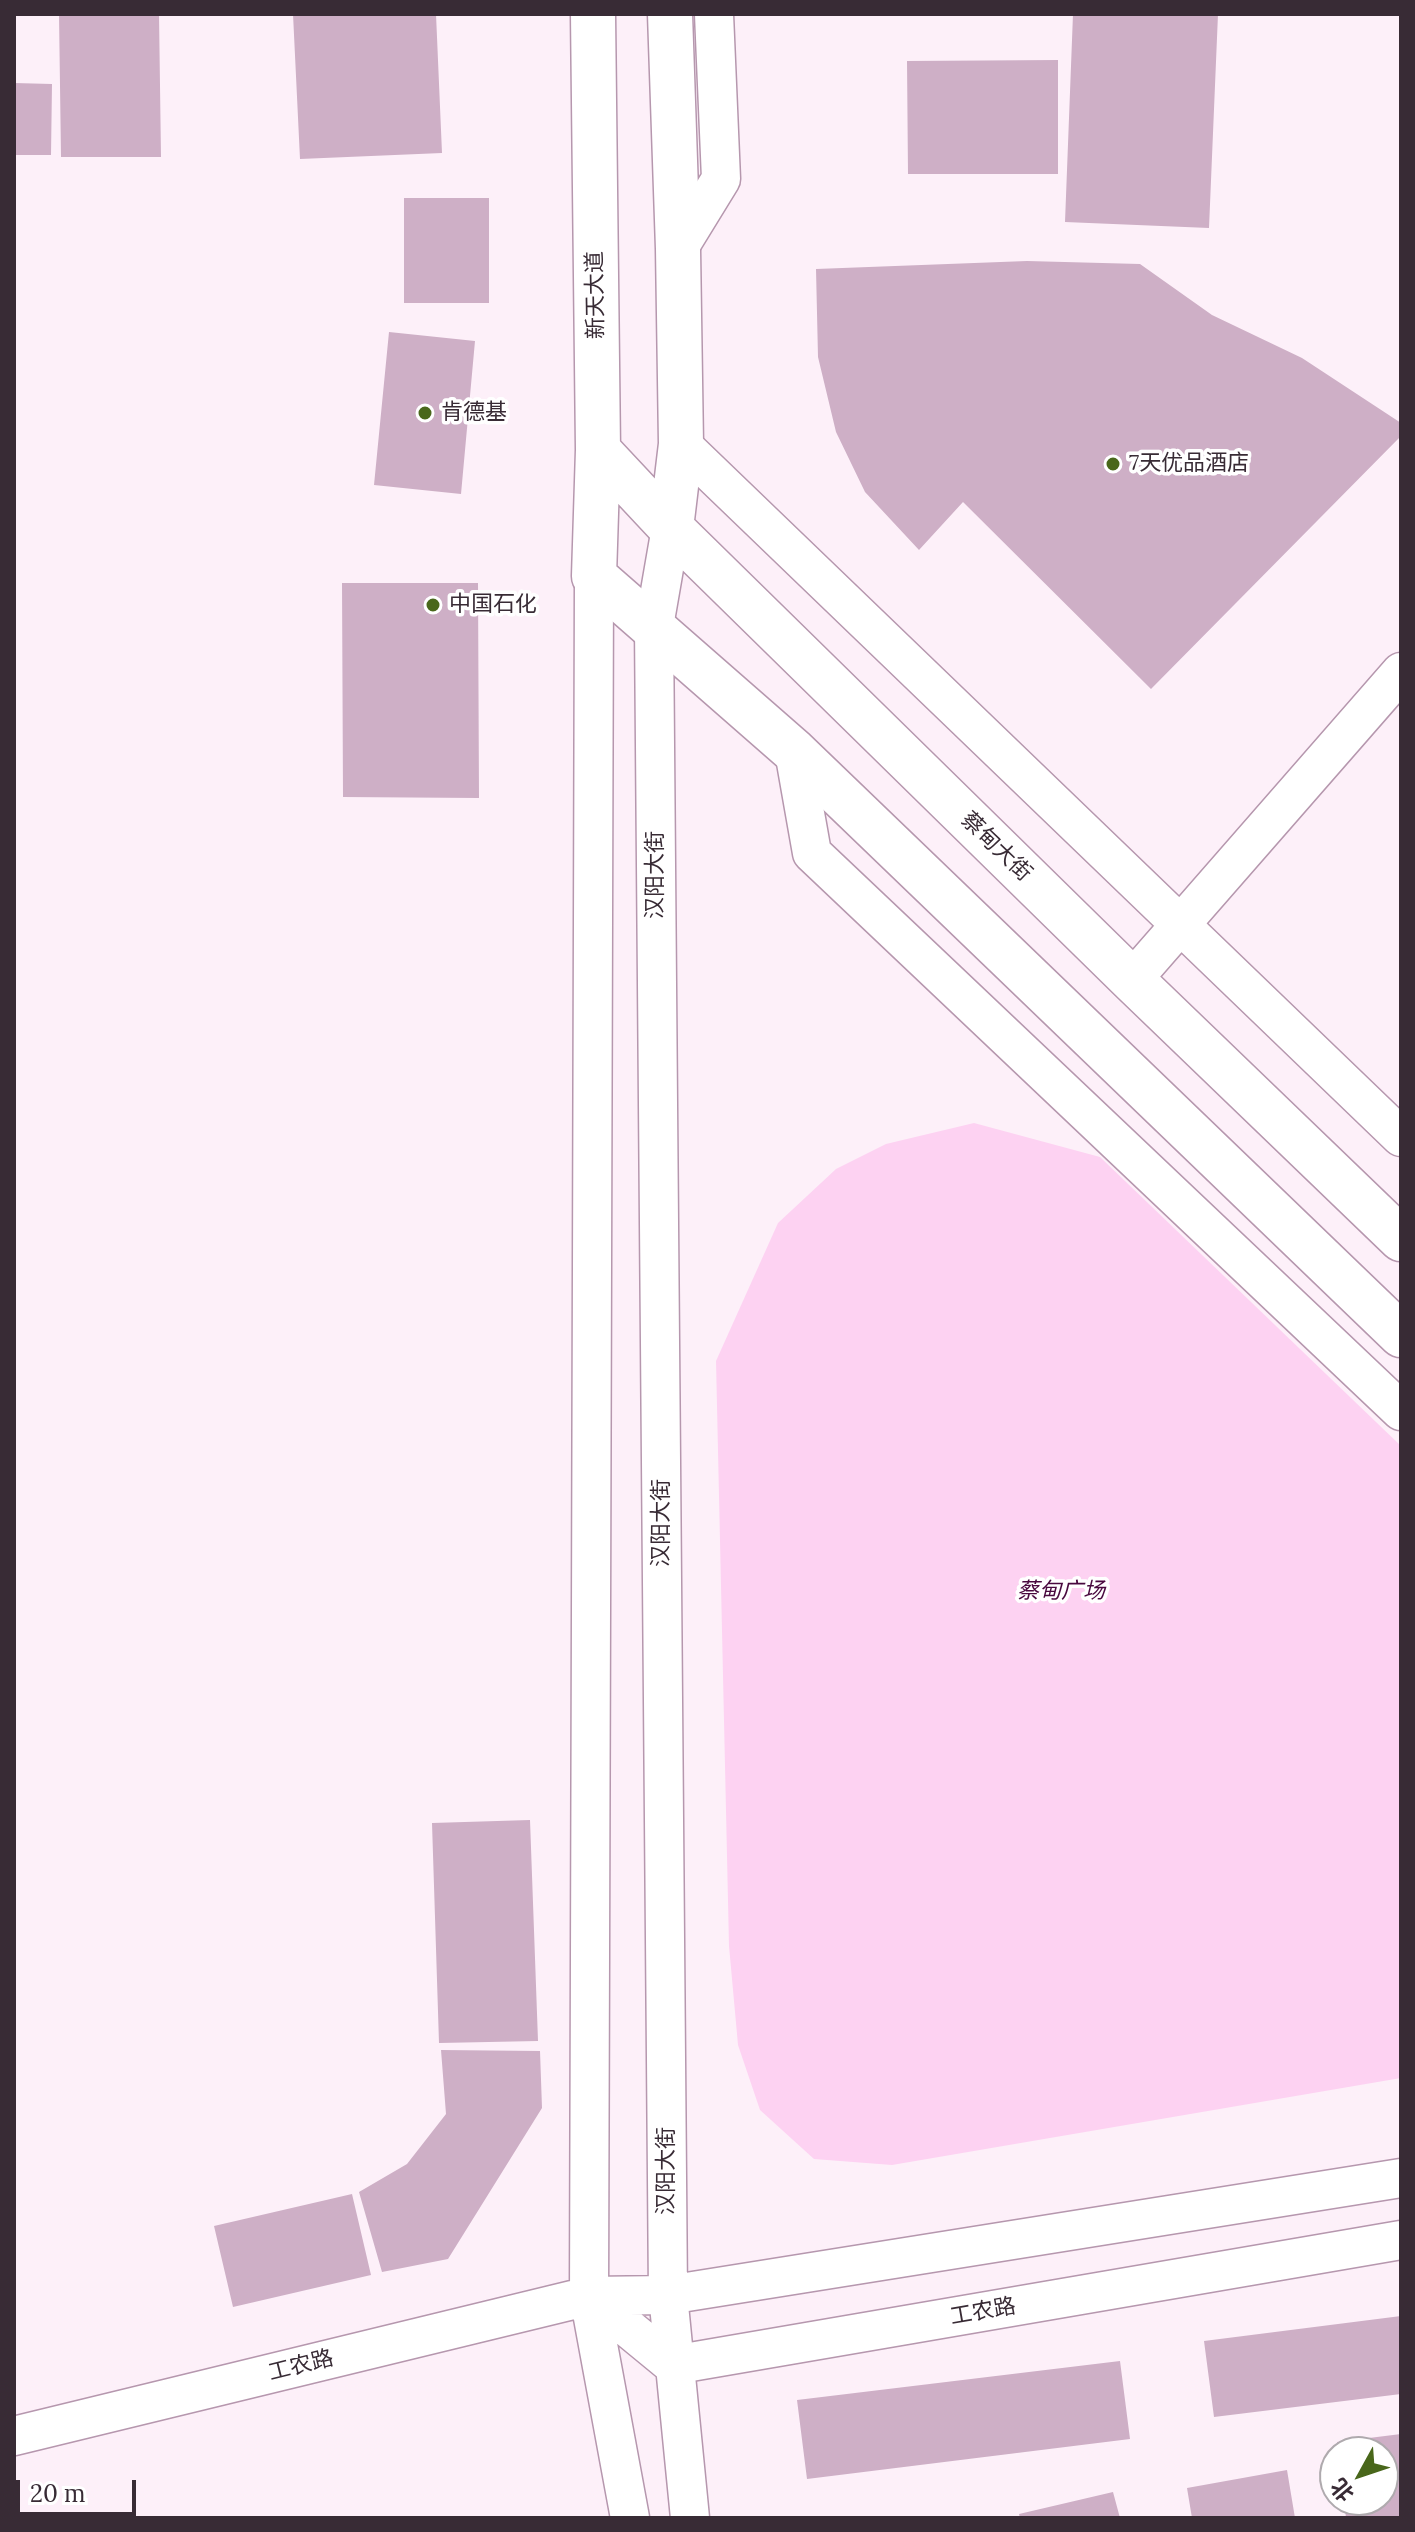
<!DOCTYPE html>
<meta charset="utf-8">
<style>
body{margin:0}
#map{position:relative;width:1415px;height:2532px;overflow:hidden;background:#fdf0f9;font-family:Lora,"Noto Sans SC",serif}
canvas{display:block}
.frame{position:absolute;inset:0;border:16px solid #382b35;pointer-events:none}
.north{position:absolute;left:1319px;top:2436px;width:80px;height:80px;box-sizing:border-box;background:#fff;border:2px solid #afaaae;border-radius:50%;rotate:230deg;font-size:22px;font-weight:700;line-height:32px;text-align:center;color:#382b35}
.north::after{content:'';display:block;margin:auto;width:28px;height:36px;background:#49671b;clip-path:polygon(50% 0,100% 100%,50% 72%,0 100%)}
.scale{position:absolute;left:16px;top:2480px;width:120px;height:36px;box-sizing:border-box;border:4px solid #382b35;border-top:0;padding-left:10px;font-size:24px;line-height:28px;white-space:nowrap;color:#382b35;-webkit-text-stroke:6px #fff;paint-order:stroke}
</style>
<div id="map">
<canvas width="1415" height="2532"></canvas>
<div class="frame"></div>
<div class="north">北</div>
<div class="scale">20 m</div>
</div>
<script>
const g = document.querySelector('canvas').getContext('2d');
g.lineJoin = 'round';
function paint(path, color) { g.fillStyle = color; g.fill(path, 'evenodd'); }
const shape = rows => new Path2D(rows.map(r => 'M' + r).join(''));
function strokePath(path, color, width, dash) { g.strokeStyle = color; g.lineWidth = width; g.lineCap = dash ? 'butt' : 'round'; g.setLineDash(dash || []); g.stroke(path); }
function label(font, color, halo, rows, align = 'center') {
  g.font = font + ' Lora,"Noto Sans SC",serif'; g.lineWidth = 7; g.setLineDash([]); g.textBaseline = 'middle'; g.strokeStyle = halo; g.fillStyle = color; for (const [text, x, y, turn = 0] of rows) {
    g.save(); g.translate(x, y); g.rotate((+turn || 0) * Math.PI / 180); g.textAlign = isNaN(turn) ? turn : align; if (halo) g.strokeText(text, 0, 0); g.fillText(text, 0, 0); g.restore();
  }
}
paint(shape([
 [974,1123,1100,1157,1401,1446,1401,2078,892,2165,814,2159,760,2110,738,2045,729,1946,716,1361,778,1223,836,1169,886,1144]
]), '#fdd2f2');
paint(shape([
 [59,14,159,14,161,157,61,157],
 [293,14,436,14,442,153,300,159],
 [1073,14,1218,14,1209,228,1065,222],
 [1058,60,1058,174,908,174,907,61],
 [14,83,52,84,51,155,14,155],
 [404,198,489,198,489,303,404,303],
 [1027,261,1140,264,1212,315,1302,358,1401,423,1401,436,1151,689,963,502,919,550,865,492,836,432,818,357,816,269],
 [389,332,475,341,461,494,374,485],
 [342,583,478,583,479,798,343,797],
 [530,1820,538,2041,439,2043,432,1823],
 [441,2050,540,2051,542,2108,448,2259,382,2272,359,2192,407,2164,446,2114],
 [352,2194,371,2275,233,2307,214,2226],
 [1401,2316,1401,2394,1214,2417,1204,2341],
 [1120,2361,1130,2439,807,2479,797,2400],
 [1401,2434,1401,2518,1346,2518,1344,2500,1383,2500,1383,2452,1338,2452,1337,2442],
 [1287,2470,1295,2518,1192,2518,1187,2488],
 [1113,2492,1120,2518,1020,2518,1019,2514]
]), '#ceafc6');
const minor = shape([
 [678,249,721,179,714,14],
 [681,444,1401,1137],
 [671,528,654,626,668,2295,690,2518],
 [594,576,589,2296,630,2518],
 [794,751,812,853,1401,1411],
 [1132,980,1401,672],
 [1401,2178,668,2295,589,2296,673,2365,1401,2240],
 [14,2436,589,2296]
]);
const major = shape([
 [593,14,598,450,594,576,794,751,1401,1335],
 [670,14,678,249,681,444,671,528],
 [598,450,671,528,1132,980,1401,1239]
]);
strokePath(minor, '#b697ae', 41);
strokePath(major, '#b697ae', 47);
strokePath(minor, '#fff', 38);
strokePath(major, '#fff', 44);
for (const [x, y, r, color] of [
 [425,413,8,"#49671b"],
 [1113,464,8,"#49671b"],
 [433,605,8,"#49671b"]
]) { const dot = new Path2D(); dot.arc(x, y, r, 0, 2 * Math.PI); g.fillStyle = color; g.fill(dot); strokePath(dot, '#fff', 3); }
label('22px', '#382b35', '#fff', [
 ["新天大道",596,295,-91],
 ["蔡甸大街",996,847,44],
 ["汉阳大街",656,875,-90],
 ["汉阳大街",662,1523,-90],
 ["汉阳大街",667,2171,-90],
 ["工农路",983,2312,-10],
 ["工农路",301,2366,-14]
]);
label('22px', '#382b35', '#fff', [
 ["肯德基",441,413],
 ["7天优品酒店",1129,464],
 ["中国石化",449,605]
], 'left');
label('italic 22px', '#49093f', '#fff', [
 ["蔡甸广场",1061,1592]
]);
</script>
